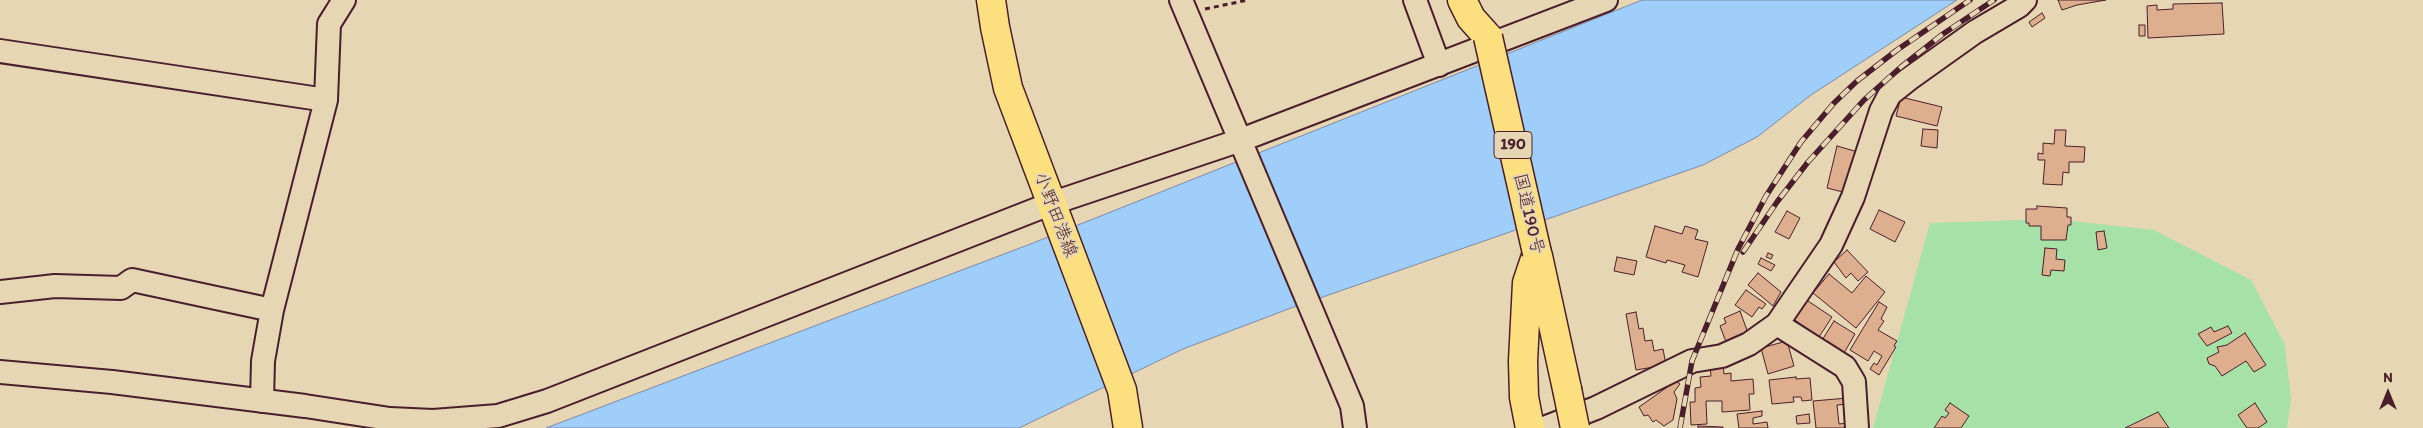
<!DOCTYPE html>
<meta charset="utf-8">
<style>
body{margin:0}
#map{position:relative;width:2423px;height:428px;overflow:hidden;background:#e7d6b3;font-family:Itim,sans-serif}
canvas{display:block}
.north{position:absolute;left:2363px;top:368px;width:50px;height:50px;-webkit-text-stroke:4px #e7d6b3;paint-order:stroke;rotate:0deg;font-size:14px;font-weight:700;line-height:20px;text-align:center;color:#4a1f2b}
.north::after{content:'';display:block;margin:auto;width:18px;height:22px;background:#4a1f2b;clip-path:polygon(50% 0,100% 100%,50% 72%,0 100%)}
</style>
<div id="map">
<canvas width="2423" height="428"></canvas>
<div class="north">N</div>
</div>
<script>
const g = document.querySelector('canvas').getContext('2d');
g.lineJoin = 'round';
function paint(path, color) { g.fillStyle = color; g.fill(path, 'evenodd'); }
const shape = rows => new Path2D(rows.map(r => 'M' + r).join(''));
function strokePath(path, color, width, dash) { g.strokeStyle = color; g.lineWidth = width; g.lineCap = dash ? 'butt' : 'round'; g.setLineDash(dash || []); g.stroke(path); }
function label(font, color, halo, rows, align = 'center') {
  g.font = font + ' Itim,"Klee One",sans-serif'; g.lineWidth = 4; g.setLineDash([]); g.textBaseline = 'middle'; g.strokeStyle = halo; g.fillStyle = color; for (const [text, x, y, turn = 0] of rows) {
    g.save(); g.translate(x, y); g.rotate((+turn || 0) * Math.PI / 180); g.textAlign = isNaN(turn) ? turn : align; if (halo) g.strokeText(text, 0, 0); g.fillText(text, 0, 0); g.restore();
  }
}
paint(shape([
 [2054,219,2154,230,2251,280,2285,345,2291,400,2287,428,1873,428,1930,223]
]), '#a6e2a8');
const water = shape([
 [1642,0,1957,0,1811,95,1757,137,1703,165,1291,308,1183,349,1019,428,546,428,1033,243,1642,0]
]);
paint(water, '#a0cefb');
strokePath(water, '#7e88a8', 1);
const building = shape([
 [2058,0,2106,0,2077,5,2062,10,2058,0],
 [2222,3,2224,34,2148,38,2147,6,2157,5,2157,10,2173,9,2173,4,2222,3],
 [2042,13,2045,18,2032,27,2029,22,2042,13],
 [2139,25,2145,25,2145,36,2139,36,2139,25],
 [1901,97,1942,107,1937,126,1896,116,1901,97],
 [1923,129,1938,130,1937,148,1921,146,1923,129],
 [2055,130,2066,130,2065,146,2085,147,2084,162,2069,162,2069,173,2063,172,2062,185,2043,184,2045,160,2038,160,2038,153,2043,154,2043,143,2054,144,2055,130],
 [1837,146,1858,152,1847,193,1827,188,1837,146],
 [2037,206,2067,208,2067,217,2071,217,2071,225,2068,225,2066,240,2041,240,2041,226,2029,226,2029,223,2026,223,2026,209,2037,209,2037,206],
 [1879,210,1905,222,1895,242,1870,229,1879,210],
 [1787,211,1800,218,1789,239,1775,232,1787,211],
 [1655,226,1682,234,1685,226,1698,230,1695,239,1708,242,1698,277,1682,272,1685,265,1667,260,1666,263,1646,257,1655,226],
 [2104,231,2107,248,2098,250,2096,232,2104,231],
 [2045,248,2057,249,2056,259,2065,260,2064,271,2051,270,2050,276,2042,275,2045,248],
 [1847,250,1868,272,1858,281,1851,273,1846,278,1834,262,1847,250],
 [1768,253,1773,255,1771,259,1766,257,1768,253],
 [1617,257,1637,261,1634,275,1614,271,1617,257],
 [1761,258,1775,265,1771,271,1758,264,1761,258],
 [1758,273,1781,292,1773,306,1748,285,1758,273],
 [1829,274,1852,293,1866,276,1885,292,1856,328,1813,293,1829,274],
 [1746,290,1766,304,1762,309,1759,307,1752,317,1735,305,1746,290],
 [1805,299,1832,317,1819,337,1792,318,1805,299],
 [1879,302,1887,307,1881,319,1884,321,1878,330,1897,341,1894,346,1896,347,1879,375,1870,369,1874,363,1877,365,1882,356,1874,351,1868,361,1850,350,1879,302],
 [1740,311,1748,333,1726,342,1720,326,1726,323,1724,318,1740,311],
 [1636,312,1639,329,1643,328,1645,341,1652,340,1654,351,1663,349,1666,365,1636,370,1626,314,1636,312],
 [1834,321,1855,334,1844,353,1819,345,1834,321],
 [2228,326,2232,333,2207,346,2198,334,2211,327,2214,332,2228,326],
 [2245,333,2266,365,2254,372,2246,361,2222,376,2215,366,2209,364,2207,358,2219,352,2217,347,2227,345,2245,333],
 [1787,341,1794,366,1768,374,1761,348,1787,341],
 [1710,365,1723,365,1724,374,1731,373,1731,381,1753,379,1754,394,1749,394,1750,410,1722,412,1722,401,1706,401,1707,424,1691,425,1690,402,1695,402,1695,388,1701,387,1700,377,1711,376,1710,365],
 [1796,377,1796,379,1810,378,1812,400,1802,401,1801,397,1793,397,1794,402,1772,404,1769,380,1796,377],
 [1676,381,1680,384,1674,392,1677,399,1673,420,1664,426,1656,420,1653,422,1648,415,1644,416,1639,407,1676,381],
 [1848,398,1848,404,1837,405,1839,424,1847,423,1847,428,1816,428,1813,401,1848,398],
 [1950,403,1969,416,1961,428,1934,428,1942,416,1945,418,1949,413,1945,410,1950,403],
 [2255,403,2267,422,2258,428,2247,428,2238,415,2255,403],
 [1762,411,1762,416,1753,418,1753,424,1767,422,1768,428,1739,428,1737,414,1762,411],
 [2158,412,2169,428,2125,428,2158,412],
 [1809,414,1810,423,1797,424,1796,416,1809,414],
 [1698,426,1723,427,1723,428,1698,428,1698,426]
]);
paint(building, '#deaf8f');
strokePath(building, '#4a1f2b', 1);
const minor = shape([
 [1181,0,1352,406,1355,428],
 [1415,0,1439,65],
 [0,51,326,100],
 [0,292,55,286,121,288,132,280,272,310],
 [1777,324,1845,367,1854,382,1857,428],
 [0,372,112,382,305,406,390,419,433,421,498,416,547,401,1050,204,1241,140,1606,0],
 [262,401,263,361,272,310,326,100,329,24,344,0],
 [1544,428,1596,408,1692,361,1722,356,1749,344,1777,324,1831,245,1853,197,1881,111,1890,94,1909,79,1975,32,2019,6,2025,0]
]);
const major = shape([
 [991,0,995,27,1008,88,1122,390,1128,428]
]);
const highway = shape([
 [1462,0,1471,18,1488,37],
 [1538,256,1567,389],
 [1530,428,1524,397,1523,361,1527,283,1537,253]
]);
strokePath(minor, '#4a1f2b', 26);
strokePath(major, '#4a1f2b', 31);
strokePath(highway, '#4a1f2b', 31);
strokePath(shape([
 [1205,9,1248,0]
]), '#4a1f2b', 3, [5, 4]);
strokePath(minor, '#e7d6b3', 22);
strokePath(major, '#fce080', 28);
strokePath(highway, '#fce080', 28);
const rail = shape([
 [1743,252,1777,202,1808,162,1864,100,1901,67,1943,34,1994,0],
 [1680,428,1692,361,1738,249,1766,196,1801,142,1834,103,1857,81,1897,50,1970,0]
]);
strokePath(rail, '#4a1f2b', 5.5);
strokePath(rail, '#e7d6b3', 4, [11]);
const highwayBridge = shape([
 [1488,37,1537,253],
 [1567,389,1575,428]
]);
strokePath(highwayBridge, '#4a1f2b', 31, []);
strokePath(highwayBridge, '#fce080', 28);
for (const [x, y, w] of [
 [1513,145,38]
]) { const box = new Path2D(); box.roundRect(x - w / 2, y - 13.5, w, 27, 4); g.fillStyle = '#e7d6b3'; g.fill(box); strokePath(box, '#4a1f2b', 1); }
label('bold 16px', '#4a1f2b', null, [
 ["190",1513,145]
]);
label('18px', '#4a1f2b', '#e7d6b3', [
 ["国道190号",1528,214,77],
 ["小野田港線",1055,215,69]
]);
</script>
